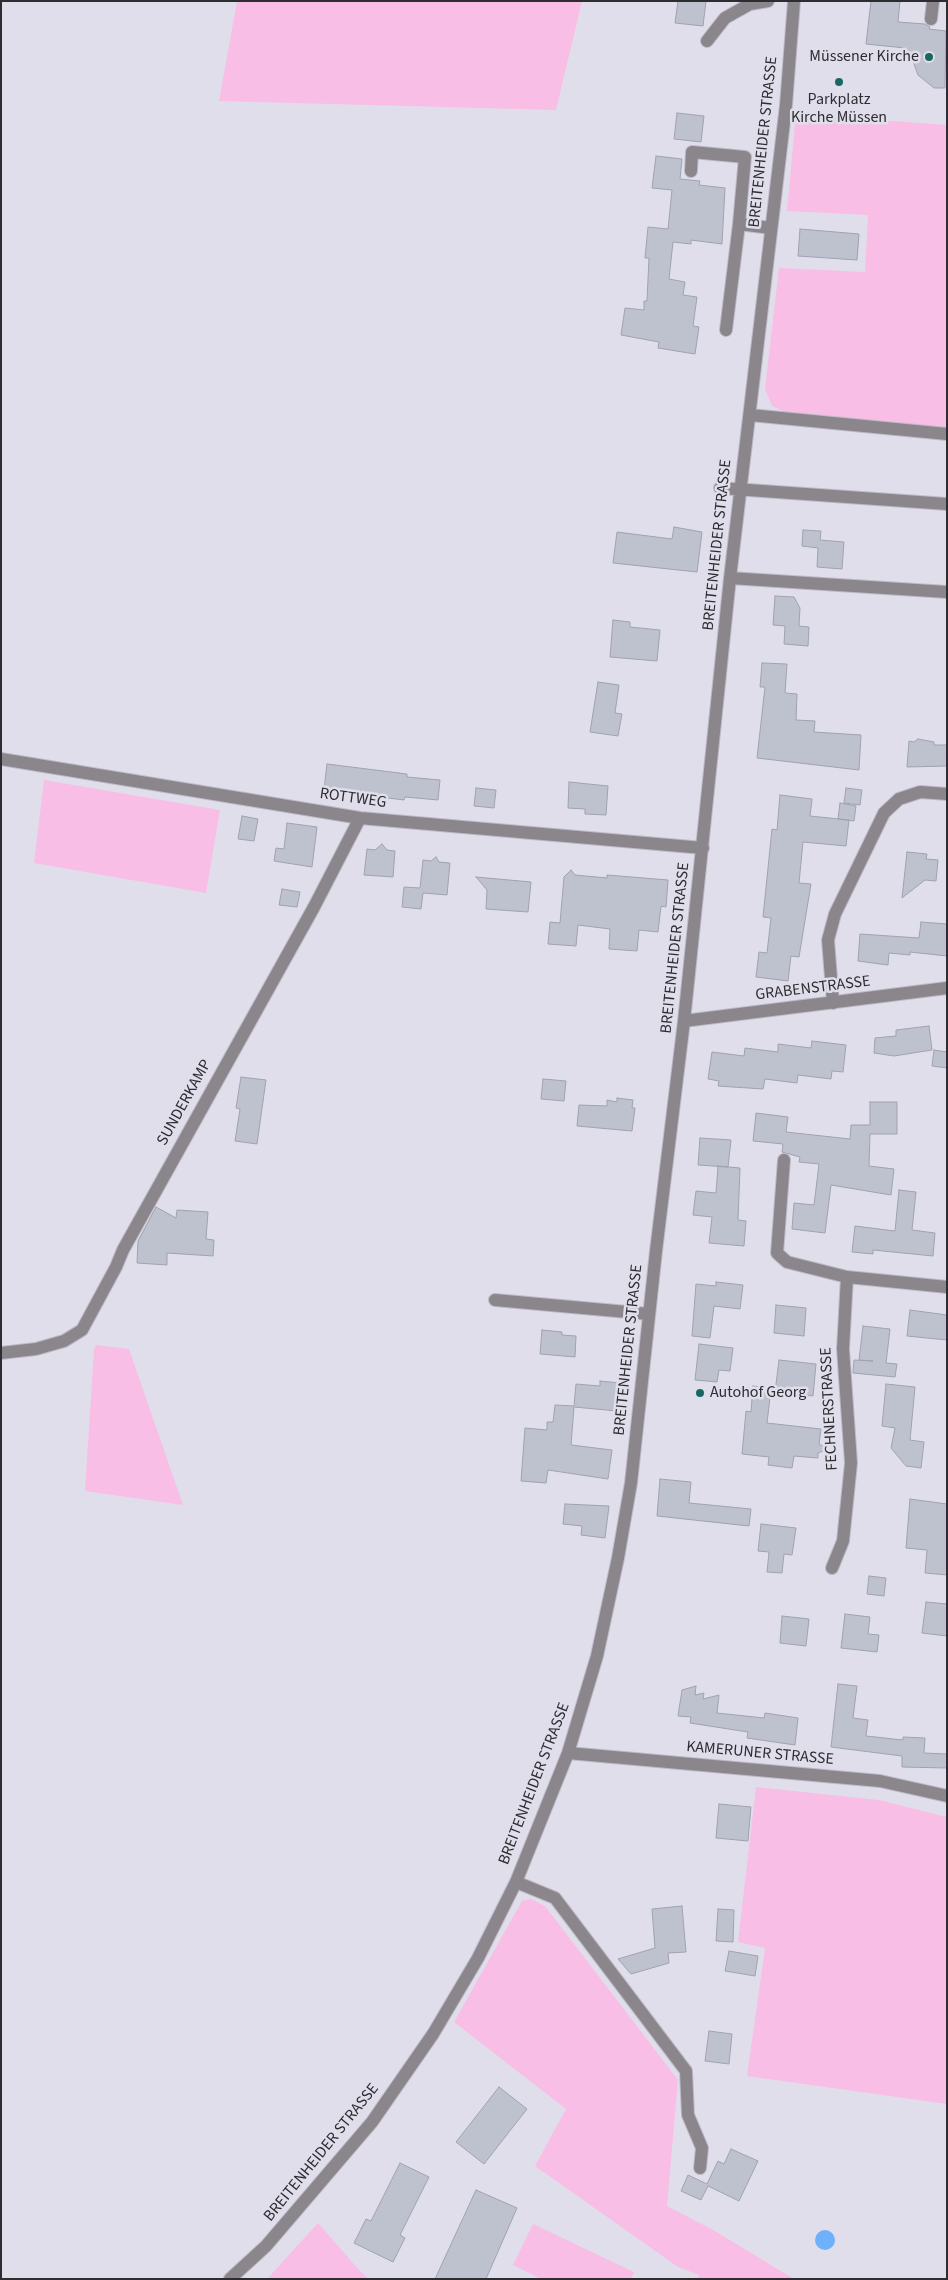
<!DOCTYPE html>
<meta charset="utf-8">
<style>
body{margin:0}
#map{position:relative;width:948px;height:2280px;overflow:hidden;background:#e1deec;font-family:"Source Sans 3",sans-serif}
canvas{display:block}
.frame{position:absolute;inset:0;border:2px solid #2d2c31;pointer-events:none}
</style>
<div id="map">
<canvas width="948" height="2280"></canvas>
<div class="frame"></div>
</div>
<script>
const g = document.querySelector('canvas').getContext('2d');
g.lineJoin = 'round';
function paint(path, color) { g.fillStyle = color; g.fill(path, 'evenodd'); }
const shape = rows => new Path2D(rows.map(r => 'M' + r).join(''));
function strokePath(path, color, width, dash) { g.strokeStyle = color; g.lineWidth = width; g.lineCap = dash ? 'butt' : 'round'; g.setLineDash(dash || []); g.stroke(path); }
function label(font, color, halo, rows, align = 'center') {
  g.font = font + ' "Source Sans 3",sans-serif'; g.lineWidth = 5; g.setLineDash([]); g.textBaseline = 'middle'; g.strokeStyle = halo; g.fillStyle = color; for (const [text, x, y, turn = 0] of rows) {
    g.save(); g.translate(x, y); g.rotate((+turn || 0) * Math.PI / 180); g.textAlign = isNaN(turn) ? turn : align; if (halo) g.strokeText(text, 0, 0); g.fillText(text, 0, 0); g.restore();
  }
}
paint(shape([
 [237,1,582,1,556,110,219,101],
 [796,114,947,125,947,428,792,415,772,406,765,389,779,268,865,272,868,215,787,211],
 [44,780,220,810,206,893,34,863],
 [96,1345,129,1349,183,1505,85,1491,94,1350],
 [756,1787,879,1800,947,1817,947,2104,747,2076,765,1948,738,1942],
 [531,1899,545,1906,678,2080,667,2206,715,2231,794,2279,697,2279,699,2275,678,2267,535,2166,566,2109,454,2022,522,1901],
 [318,2223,360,2271,369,2279,267,2279],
 [533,2224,634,2272,631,2279,541,2279,513,2265]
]), '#f8bee5');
paint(shape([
 '815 2240a10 10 0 1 1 20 0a10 10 0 1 1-20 0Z'
]), '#6fb0fb');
const building = shape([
 [678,1,706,1,703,26,675,23,678,1],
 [871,1,900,1,898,22,925,24,930,27,929,29,946,31,945,88,934,88,918,75,913,61,905,48,866,44,871,1],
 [677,113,704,116,701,142,674,139,677,113],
 [656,156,682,159,680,179,700,181,699,185,725,188,722,244,691,240,691,244,673,242,669,279,685,282,683,295,697,297,693,326,699,327,695,354,658,348,659,342,621,335,625,308,644,310,644,301,647,301,649,258,645,258,648,227,668,229,672,190,652,188,656,156],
 [800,229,859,234,857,260,798,256,800,229],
 [674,527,702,532,697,572,613,563,617,532,672,539,674,527],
 [803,530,821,531,820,540,844,542,842,569,817,567,818,548,802,546,803,530],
 [775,596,794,597,800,608,799,626,809,627,808,646,784,644,785,626,773,625,775,596],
 [613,620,630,622,630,627,660,630,657,661,610,657,613,620],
 [762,663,787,664,785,693,797,694,796,720,815,721,814,732,861,735,859,770,757,758,765,687,760,687,762,663],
 [598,682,619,685,615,713,622,714,618,736,590,732,598,682],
 [918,739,934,742,934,745,947,745,947,766,907,767,909,741,914,742,918,739],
 [327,764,407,774,407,777,440,780,438,800,405,797,404,800,324,790,327,764],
 [569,782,608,786,606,815,585,814,585,809,568,808,569,782],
 [476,788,496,790,494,808,474,806,476,788],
 [846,788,862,790,860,805,844,803,846,788],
 [780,795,812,799,810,816,849,820,846,846,803,842,799,883,811,884,799,957,791,956,788,981,756,977,759,952,767,953,771,918,763,917,772,829,777,830,780,795],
 [840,803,856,806,854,821,838,819,840,803],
 [242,816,258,819,254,841,238,839,242,816],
 [287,823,317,827,312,867,274,861,276,848,284,849,287,823],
 [382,844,387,850,395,851,393,877,364,875,367,849,375,850,382,844],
 [907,852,927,854,926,859,938,860,936,881,925,880,902,898,907,852],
 [436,857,439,862,450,863,447,895,423,893,421,909,402,907,404,887,420,888,423,860,431,861,436,857],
 [571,870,575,875,607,878,607,875,668,880,666,907,661,906,658,932,639,930,637,951,609,949,610,929,578,925,576,946,548,944,550,922,560,923,564,877,571,870],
 [476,877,531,882,528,912,486,909,487,890,476,877],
 [282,889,300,892,297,907,279,905,282,889],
 [921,922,947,924,947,956,910,952,910,955,889,953,888,965,858,961,860,934,919,938,921,922],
 [929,1026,932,1050,894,1056,874,1053,875,1038,896,1036,896,1030,929,1026],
 [812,1041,846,1045,843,1072,832,1071,831,1079,798,1075,797,1083,765,1079,763,1089,718,1086,719,1081,708,1079,712,1052,744,1056,745,1048,778,1052,778,1044,811,1048,812,1041],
 [934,1050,947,1052,947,1068,932,1066,934,1050],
 [241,1077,266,1080,257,1144,235,1141,240,1109,236,1108,241,1077],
 [543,1079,566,1081,564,1101,541,1099,543,1079],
 [617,1098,633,1100,632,1108,635,1108,632,1131,577,1126,579,1105,607,1106,607,1100,617,1102,617,1098],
 [870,1102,897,1102,897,1134,870,1134,869,1166,894,1169,891,1195,831,1185,825,1233,792,1229,794,1203,814,1205,819,1164,799,1162,800,1157,782,1152,783,1144,753,1141,756,1113,788,1117,786,1132,850,1139,851,1125,870,1125,870,1102],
 [700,1138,731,1140,728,1167,698,1165,700,1138],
 [718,1166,740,1168,738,1220,746,1221,744,1246,709,1243,712,1217,693,1215,696,1191,716,1193,718,1166],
 [899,1190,916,1192,912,1230,935,1233,933,1256,873,1250,873,1254,852,1252,855,1226,895,1231,899,1190],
 [156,1207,176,1218,177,1210,208,1212,206,1239,214,1240,213,1256,167,1253,167,1265,137,1263,138,1241,156,1207],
 [716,1282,743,1285,740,1309,714,1306,710,1338,692,1336,696,1284,716,1286,716,1282],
 [776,1305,806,1308,804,1336,774,1333,776,1305],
 [910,1310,947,1315,947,1340,907,1336,910,1310],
 [863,1326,890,1329,886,1363,897,1364,895,1377,853,1373,854,1360,873,1361,859,1360,863,1326],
 [542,1330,562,1332,562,1335,576,1336,575,1357,540,1354,542,1330],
 [699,1344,733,1348,730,1371,719,1370,717,1382,695,1380,699,1344],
 [779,1360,816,1364,813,1396,775,1392,779,1360],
 [600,1381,620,1383,617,1411,574,1407,571,1445,612,1450,608,1479,548,1470,546,1483,521,1481,525,1428,547,1430,547,1422,553,1422,555,1405,574,1406,576,1384,600,1386,600,1381],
 [886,1384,915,1387,910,1440,924,1442,921,1468,906,1466,891,1448,895,1428,882,1426,886,1384],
 [753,1386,771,1389,767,1423,821,1429,819,1444,828,1449,818,1453,818,1458,794,1456,792,1468,768,1465,769,1457,742,1454,746,1411,751,1412,753,1386],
 [660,1479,691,1482,689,1503,751,1509,749,1526,657,1516,660,1479],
 [910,1499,947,1504,947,1575,925,1573,927,1550,906,1548,910,1499],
 [565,1504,609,1506,605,1538,581,1535,582,1526,563,1524,565,1504],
 [761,1524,796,1528,792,1555,784,1554,782,1573,767,1572,769,1552,758,1551,761,1524],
 [869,1576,886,1578,884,1596,867,1594,869,1576],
 [926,1602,947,1604,947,1636,922,1633,926,1602],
 [845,1614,870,1617,868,1634,879,1635,877,1652,841,1648,845,1614],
 [782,1616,809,1619,806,1646,780,1643,782,1616],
 [838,1684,857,1686,853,1718,868,1720,866,1736,903,1740,903,1737,925,1738,924,1753,947,1754,947,1768,902,1767,902,1756,831,1747,838,1684],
 [696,1686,695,1695,704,1693,703,1699,719,1695,717,1713,764,1718,765,1713,798,1718,795,1745,747,1738,748,1732,690,1723,691,1717,678,1716,682,1690,696,1686],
 [719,1804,751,1807,748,1841,716,1838,719,1804],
 [682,1906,686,1952,668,1953,669,1963,631,1974,618,1959,655,1948,652,1909,682,1906],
 [718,1909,734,1910,733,1942,716,1941,718,1909],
 [729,1951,758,1956,755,1976,725,1971,729,1951],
 [709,2031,732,2034,729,2064,705,2061,709,2031],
 [499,2087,527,2109,484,2164,456,2142,499,2087],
 [731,2149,758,2161,739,2201,708,2186,701,2200,681,2191,688,2175,707,2184,718,2161,724,2164,731,2149],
 [400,2163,429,2177,400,2235,405,2238,393,2262,354,2243,366,2219,371,2221,400,2163],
 [476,2190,517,2208,486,2279,435,2279,476,2190]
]);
paint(building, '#bec1ce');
strokePath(building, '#9fa2af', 1);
const minor = shape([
 [931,19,933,1],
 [707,41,725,18,750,4,768,1],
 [691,171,692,152,745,157,739,224],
 [726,330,739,224,771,228],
 [750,415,947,434],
 [720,488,947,504],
 [730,578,947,592],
 [1,759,360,818,703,848],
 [833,1003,828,940,835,914,884,813,899,799,920,792,947,794],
 [684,1021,947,988],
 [784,1160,777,1253,787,1262,847,1277,947,1287],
 [495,1300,649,1314],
 [1,1353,36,1349,64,1341,82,1330,116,1267,123,1250,314,907,360,818],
 [832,1568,843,1541,851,1463,843,1349,847,1277],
 [568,1753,880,1781,947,1796],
 [516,1882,555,1898,686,2071,688,2115,702,2148,700,2168],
 [230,2279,266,2246,372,2122,433,2034,478,1958,516,1882,568,1753,597,1656,618,1558,631,1483,656,1251,684,1021,730,578,786,105,794,1]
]);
strokePath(minor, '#bdbac7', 14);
strokePath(minor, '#8a868b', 12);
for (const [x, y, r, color] of [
 [929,57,5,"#1a6762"],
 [839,82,5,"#1a6762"],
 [700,1393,5,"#1a6762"]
]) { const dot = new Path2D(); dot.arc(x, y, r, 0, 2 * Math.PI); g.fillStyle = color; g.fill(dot); strokePath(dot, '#e1deec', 2); }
label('16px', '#2d2c31', '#e1deec', [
 ["Müssener Kirche",919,57],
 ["Parkplatz",839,100,"center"],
 ["Kirche Müssen",839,118,"center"],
 ["Autohof Georg",710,1393,"left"]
], 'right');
label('16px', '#2d2c31', '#e1deec', [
 ["BREITENHEIDER STRASSE",764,142,-84],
 ["BREITENHEIDER STRASSE",718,545,-84],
 ["ROTTWEG",353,799,8],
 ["BREITENHEIDER STRASSE",676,948,-84],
 ["GRABENSTRASSE",813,989,-7],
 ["SUNDERKAMP",185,1103,-61],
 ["BREITENHEIDER STRASSE",629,1350,-84],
 ["FECHNERSTRASSE",830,1409,-93],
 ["KAMERUNER STRASSE",760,1754,5],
 ["BREITENHEIDER STRASSE",535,1784,-69],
 ["BREITENHEIDER STRASSE",322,2153,-51]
]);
</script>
